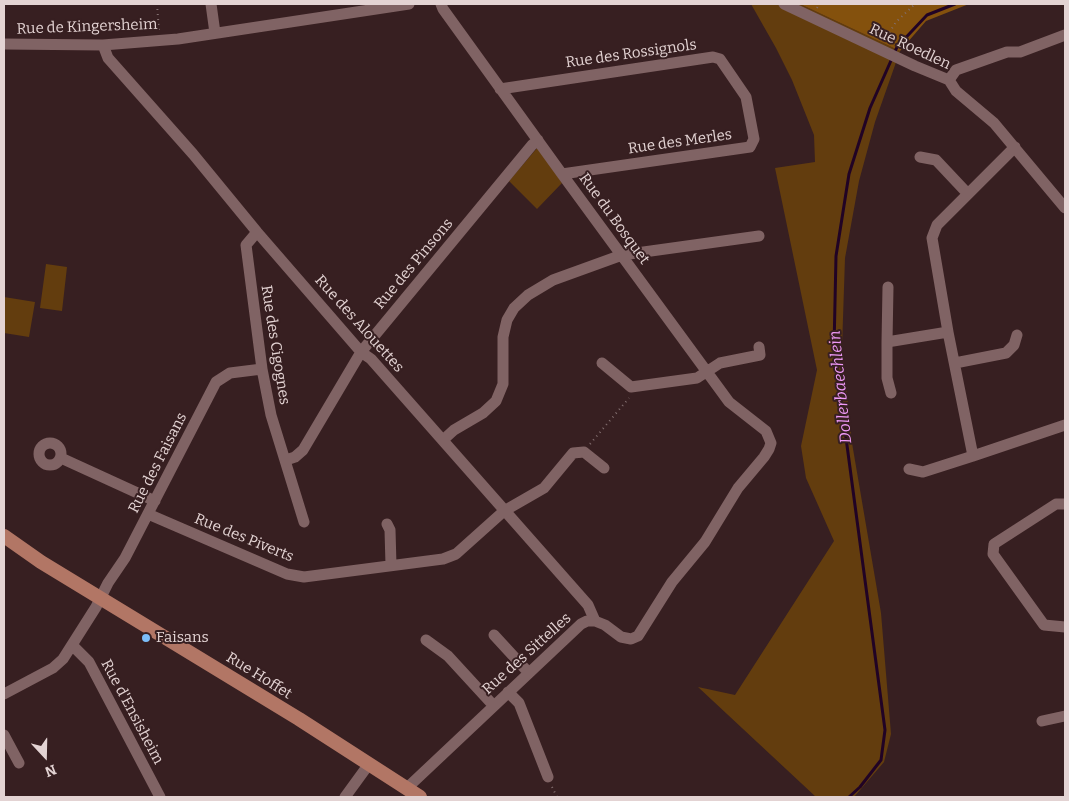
<!DOCTYPE html>
<style>
body{margin:0}
#map{position:relative;width:1069px;height:801px;overflow:hidden;background:#371f21;font-family:Bitter,serif}
canvas{display:block}
.frame{position:absolute;inset:0;border:5px solid #e3d3d3;pointer-events:none}
.north{position:absolute;left:20px;top:731px;width:50px;height:50px;-webkit-text-stroke:4px #371f21;paint-order:stroke;rotate:159deg;font-size:14px;font-weight:700;line-height:20px;text-align:center;color:#e3d3d3}
.north::after{content:'';display:block;margin:auto;width:18px;height:22px;background:#e3d3d3;clip-path:polygon(50% 0,100% 100%,50% 72%,0 100%)}
</style>
<div id="map">
<canvas width="1069" height="801"></canvas>
<div class="frame"></div>
<div class="north">N</div>
</div>
<script>
const g = document.querySelector('canvas').getContext('2d');
g.lineJoin = 'round';
function paint(path, color) { g.fillStyle = color; g.fill(path, 'evenodd'); }
const shape = rows => new Path2D(rows.map(r => 'M' + r).join(''));
function strokePath(path, color, width, dash) { g.strokeStyle = color; g.lineWidth = width; g.lineCap = dash ? 'butt' : 'round'; g.setLineDash(dash || []); g.stroke(path); }
function label(font, color, halo, rows, align = 'center') {
  g.font = font + ' Bitter,serif'; g.lineWidth = 4; g.setLineDash([]); g.textBaseline = 'middle'; g.strokeStyle = halo; g.fillStyle = color; for (const [text, x, y, turn = 0] of rows) {
    g.save(); g.translate(x, y); g.rotate((+turn || 0) * Math.PI / 180); g.textAlign = isNaN(turn) ? turn : align; if (halo) g.strokeText(text, 0, 0); g.fillText(text, 0, 0); g.restore();
  }
}
paint(shape([
 [751,4,800,4,900,51,875,122,859,181,845,258,842,348,852,443,881,613,891,734,884,762,854,797,816,797,698,687,735,695,834,541,806,478,801,446,817,370,775,168,815,162,814,135,792,80,776,48],
 [538,147,562,183,537,209,509,181],
 [46,264,67,267,62,311,40,308],
 [4,297,35,302,29,337,4,333]
]), '#633d0e');
paint(shape([
 [800,4,969,4,926,21,900,51]
]), '#84510d');
strokePath(shape([
 [849,797,860,787,881,760,885,730,834,348,836,256,849,174,870,108,897,47,927,15,955,4]
]), '#210325', 3);
strokePath(shape([
 [157,4,159,31],
 [817,8,820,4],
 [884,41,896,22,915,4],
 [590,444,629,398],
 [552,787,557,797]
]), '#836f70', 2, [1, 4]);
strokePath(shape([
 [211,4,215,33],
 [784,4,915,66,949,80,956,91,994,123,1065,208],
 [4,44,103,45,178,39,409,4],
 [103,45,108,58,193,154,257,232,361,352,371,359,588,605,595,621],
 [949,80,956,70,1007,52,1020,52,1065,35],
 [500,89,713,57,720,59,746,97,754,139,750,147,562,174],
 [1015,147,937,225,932,238,948,332,973,456,1065,425],
 [920,157,936,160,968,194],
 [257,232,246,245,262,369,271,415,304,522],
 [887,342,888,287],
 [602,363,631,387,697,378,720,363,760,355,759,347],
 [955,363,1006,353,1014,345,1017,335],
 [891,393,887,378,887,342,948,332],
 [443,440,454,430,483,413,496,401,503,384,503,337,507,320,514,308,528,295,553,280,622,255,759,236],
 '39 454a11 11 0 1 1 22 0a11 11 0 1 1-22 0Z',
 [61,458,155,501],
 [286,460,295,457,303,450,361,352,532,145,538,140],
 [909,469,923,472,973,456],
 [1065,504,1056,504,994,544,993,554,1044,625,1065,627],
 [148,514,287,574,304,577,443,559,456,554,504,511,544,488,573,453,584,452,604,468],
 [387,524,390,530,391,565],
 [494,635,528,672],
 [426,640,448,656,493,705],
 [72,645,89,662,160,797],
 [508,692,519,703,548,777],
 [4,694,53,668,63,659,96,607,108,583,125,558,216,382,230,373,262,369],
 [1042,721,1065,716],
 [4,735,19,763],
 [407,788,581,624,587,621,595,621,605,625,621,637,631,639,638,636,672,582,705,542,738,488,764,457,769,449,771,443,766,431,729,402,562,174,443,9,441,4],
 [345,797,369,764]
]), '#806364', 11);
strokePath(shape([
 [4,536,41,562,299,719,420,797]
]), '#b27665', 14);
for (const [x, y, r, color] of [
 [146,638,5,"#7cbef9"]
]) { const dot = new Path2D(); dot.arc(x, y, r, 0, 2 * Math.PI); g.fillStyle = color; g.fill(dot); strokePath(dot, '#371f21', 2); }
label('15px', '#e3d3d3', '#371f21', [
 ["Rue de Kingersheim",87,27,-2],
 ["Rue Roedlen",910,47,25],
 ["Rue des Rossignols",631,54,-8],
 ["Rue des Merles",680,142,-8],
 ["Rue du Bosquet",614,219,54],
 ["Rue des Pinsons",414,264,-50],
 ["Rue des Alouettes",359,324,48],
 ["Rue des Cigognes",275,345,81],
 ["Rue des Faisans",158,463,-63],
 ["Rue des Piverts",244,538,22],
 ["Rue des Sittelles",527,654,-42],
 ["Rue Hoffet",259,676,32],
 ["Rue d'Ensisheim",132,712,62]
]);
label('15px', '#e3d3d3', '#371f21', [
 ["Faisans",156,638]
], 'left');
label('italic 16px', '#ef99f7', '#371f21', [
 ["Dollerbaechlein",841,387,-96]
]);
</script>
